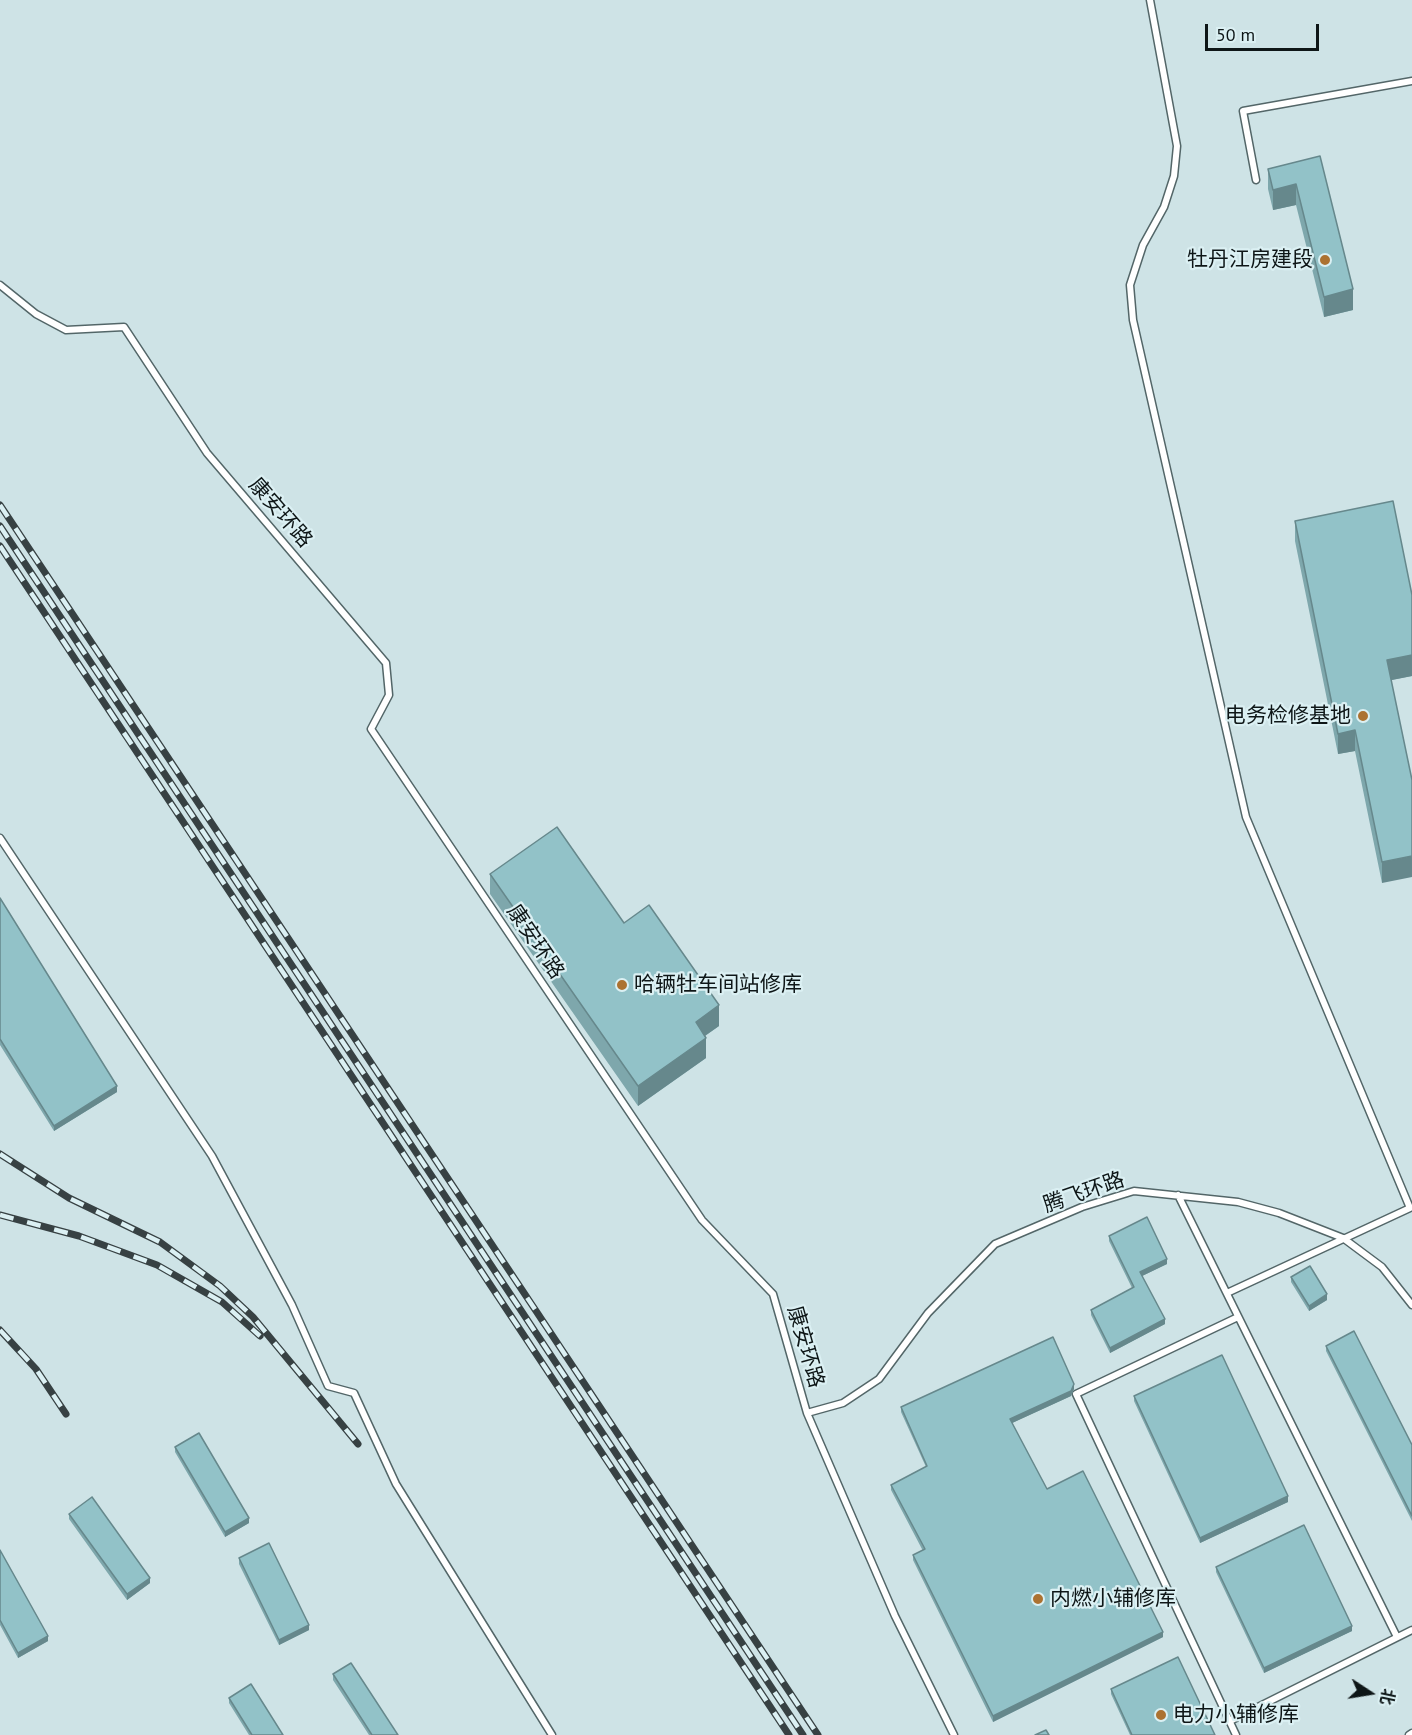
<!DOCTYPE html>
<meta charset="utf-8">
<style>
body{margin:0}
#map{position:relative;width:1412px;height:1735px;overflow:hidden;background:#cee3e6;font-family:"PT Sans","Noto Sans SC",sans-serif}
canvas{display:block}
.north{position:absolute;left:1340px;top:1663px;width:60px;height:60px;-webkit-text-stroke:4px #dbf0f3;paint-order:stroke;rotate:102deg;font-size:16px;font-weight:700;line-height:24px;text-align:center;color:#0e1617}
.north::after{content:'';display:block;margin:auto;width:21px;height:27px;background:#0e1617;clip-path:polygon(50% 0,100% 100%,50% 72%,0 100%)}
.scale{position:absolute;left:1205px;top:24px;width:114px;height:27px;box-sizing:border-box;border:3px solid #0e1617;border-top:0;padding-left:8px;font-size:18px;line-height:21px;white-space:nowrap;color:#0e1617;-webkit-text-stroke:4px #dbf0f3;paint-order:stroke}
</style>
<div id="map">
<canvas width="1412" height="1735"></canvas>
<div class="north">北</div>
<div class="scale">50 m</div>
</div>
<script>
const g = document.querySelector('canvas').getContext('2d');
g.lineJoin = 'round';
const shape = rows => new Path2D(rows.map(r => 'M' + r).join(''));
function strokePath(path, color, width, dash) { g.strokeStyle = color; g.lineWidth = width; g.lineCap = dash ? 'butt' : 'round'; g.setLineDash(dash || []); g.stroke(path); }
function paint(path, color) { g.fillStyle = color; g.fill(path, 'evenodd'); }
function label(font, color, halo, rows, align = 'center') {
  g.font = font + ' "PT Sans","Noto Sans SC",sans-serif'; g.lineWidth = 4.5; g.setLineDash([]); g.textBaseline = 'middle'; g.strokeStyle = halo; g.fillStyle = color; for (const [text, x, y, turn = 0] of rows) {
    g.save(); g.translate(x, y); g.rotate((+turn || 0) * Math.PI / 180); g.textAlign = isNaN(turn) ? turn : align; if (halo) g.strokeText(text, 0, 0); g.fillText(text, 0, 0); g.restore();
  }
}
const service = shape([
 [1150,0,1177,146,1174,176,1164,207,1143,245,1130,285,1133,320,1246,817,1410,1208,1227,1293],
 [1256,180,1243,111,1412,81],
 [0,285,36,314,66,330,124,327,207,453,386,663,389,695,371,729,702,1220,773,1294,807,1413,895,1616,954,1735],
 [0,838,212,1156,292,1305,328,1386,354,1393,396,1484,552,1735],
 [1178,1195,1397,1637],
 [807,1413,843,1403,879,1379,928,1313,995,1244,1082,1207,1134,1191,1238,1202,1279,1213,1343,1238,1382,1267,1412,1305],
 [1230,1721,1412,1630],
 [1236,1735,1076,1394,1238,1317],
 [1409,1735,1412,1733]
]);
strokePath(service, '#536668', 9);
strokePath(service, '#fff', 6);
const rail = shape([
 [0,505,818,1735],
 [0,526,803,1735],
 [0,546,789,1735],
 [0,1154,69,1198,160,1242,220,1286,253,1317,358,1444],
 [0,1215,79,1236,157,1265,222,1302,260,1336],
 [0,1330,36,1369,66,1414]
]);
strokePath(rail, '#374143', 7);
strokePath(rail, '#dbf0f3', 4.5, [14]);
paint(shape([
 [1320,156,1353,310,1324,317,1296,205,1273,210,1268,189,1268,169],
 [1295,521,1412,595,1412,676,1391,680,1382,883,1355,751,1338,754,1295,541],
 [490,874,624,923,719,1026,705,1036,706,1058,638,1106,490,894],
 [0,898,117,1092,54,1131,0,1045],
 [1109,1236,1167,1264,1142,1276,1165,1324,1110,1353,1091,1315,1091,1310,1132,1288,1109,1241],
 [1291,1277,1327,1300,1309,1311,1291,1282],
 [1326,1346,1412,1445,1412,1521,1326,1351],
 [1074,1389,1071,1396,1012,1423,1047,1489,1163,1637,993,1722,913,1560,913,1555,923,1551,891,1490,891,1485,926,1467,901,1412,901,1407],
 [1134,1396,1288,1502,1200,1543,1134,1401],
 [175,1447,249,1523,225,1537,175,1452],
 [69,1514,150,1583,127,1600,69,1519],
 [0,1550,48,1641,18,1658,0,1625],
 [239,1558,309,1630,279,1645,239,1564],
 [1216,1567,1352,1631,1264,1673,1216,1572],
 [333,1674,398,1735,369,1735,333,1680],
 [1111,1689,1215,1735,1130,1735,1111,1694],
 [229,1698,283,1735,249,1735,229,1703]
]), '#7ea7ac');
paint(shape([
 [1296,184,1296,205,1273,210,1273,190],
 [1353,289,1353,310,1324,317,1324,297],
 [1412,655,1412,676,1387,681,1387,660],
 [1355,730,1355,751,1338,754,1338,734],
 [1412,856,1412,877,1382,883,1382,862],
 [719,1005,719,1026,696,1042,696,1022],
 [706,1038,706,1058,638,1106,638,1086],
 [117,1086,117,1092,54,1131,54,1126],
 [1167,1259,1167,1264,1140,1277,1140,1272],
 [1327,1294,1327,1300,1309,1311,1309,1306],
 [1165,1319,1165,1324,1110,1353,1110,1348],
 [1074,1384,1074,1389,1071,1396,1010,1424,1010,1419],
 [1288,1496,1288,1502,1200,1543,1200,1538],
 [249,1518,249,1523,225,1537,225,1532],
 [150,1578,150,1583,127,1600,127,1594],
 [309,1625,309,1630,279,1645,279,1640],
 [1352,1626,1352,1631,1264,1673,1264,1668],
 [1163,1632,1163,1637,993,1722,993,1716],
 [48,1636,48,1641,18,1658,18,1653]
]), '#66888c');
const building = shape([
 [1320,156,1353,289,1324,297,1296,184,1273,190,1268,169,1320,156],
 [1393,501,1412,595,1412,655,1387,660,1412,780,1412,856,1382,862,1355,730,1338,734,1295,521,1393,501],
 [557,827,624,923,649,905,719,1005,696,1022,706,1038,638,1086,490,874,557,827],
 [0,898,117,1086,54,1126,0,1039,0,898],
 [1147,1217,1167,1259,1140,1272,1165,1319,1110,1348,1091,1310,1134,1287,1109,1236,1147,1217],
 [1310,1266,1327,1294,1309,1306,1291,1277,1310,1266],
 [1354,1331,1412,1445,1412,1516,1326,1346,1354,1331],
 [1053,1337,1074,1384,1071,1391,1010,1419,1047,1489,1083,1471,1163,1632,993,1716,913,1555,925,1549,891,1485,927,1466,901,1407,1053,1337],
 [1222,1355,1288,1496,1200,1538,1134,1396,1222,1355],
 [199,1433,249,1518,225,1532,175,1447,199,1433],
 [92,1497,150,1578,127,1594,69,1514,92,1497],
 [1304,1525,1352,1626,1264,1668,1216,1567,1304,1525],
 [269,1543,309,1625,279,1640,239,1558,269,1543],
 [0,1550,48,1636,18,1653,0,1620,0,1550],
 [1178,1657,1215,1735,1132,1735,1111,1689,1178,1657],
 [351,1663,398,1735,372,1735,333,1674,351,1663],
 [251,1684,283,1735,252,1735,229,1698,251,1684],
 [1046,1730,1049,1735,1035,1735,1046,1730]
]);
paint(building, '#92c2c8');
strokePath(building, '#66888c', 1.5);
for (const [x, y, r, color] of [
 [1325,260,6,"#ac7231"],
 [1363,716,6,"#ac7231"],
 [622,985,6,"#ac7231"],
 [1038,1599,6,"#ac7231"],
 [1161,1715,6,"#ac7231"]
]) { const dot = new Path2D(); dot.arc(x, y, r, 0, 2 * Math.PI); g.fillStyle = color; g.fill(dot); strokePath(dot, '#dbf0f3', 2); }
label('21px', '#0e1617', '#dbf0f3', [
 ["牡丹江房建段",1313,260,"right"],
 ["电务检修基地",1351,716,"right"],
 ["哈辆牡车间站修库",634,985],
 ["内燃小辅修库",1050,1599],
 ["电力小辅修库",1173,1715]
], 'left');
label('21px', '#0e1617', '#dbf0f3', [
 ["康安环路",280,513,49],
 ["康安环路",535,942,56],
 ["腾飞环路",1084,1193,-19],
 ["康安环路",805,1347,74]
]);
</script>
